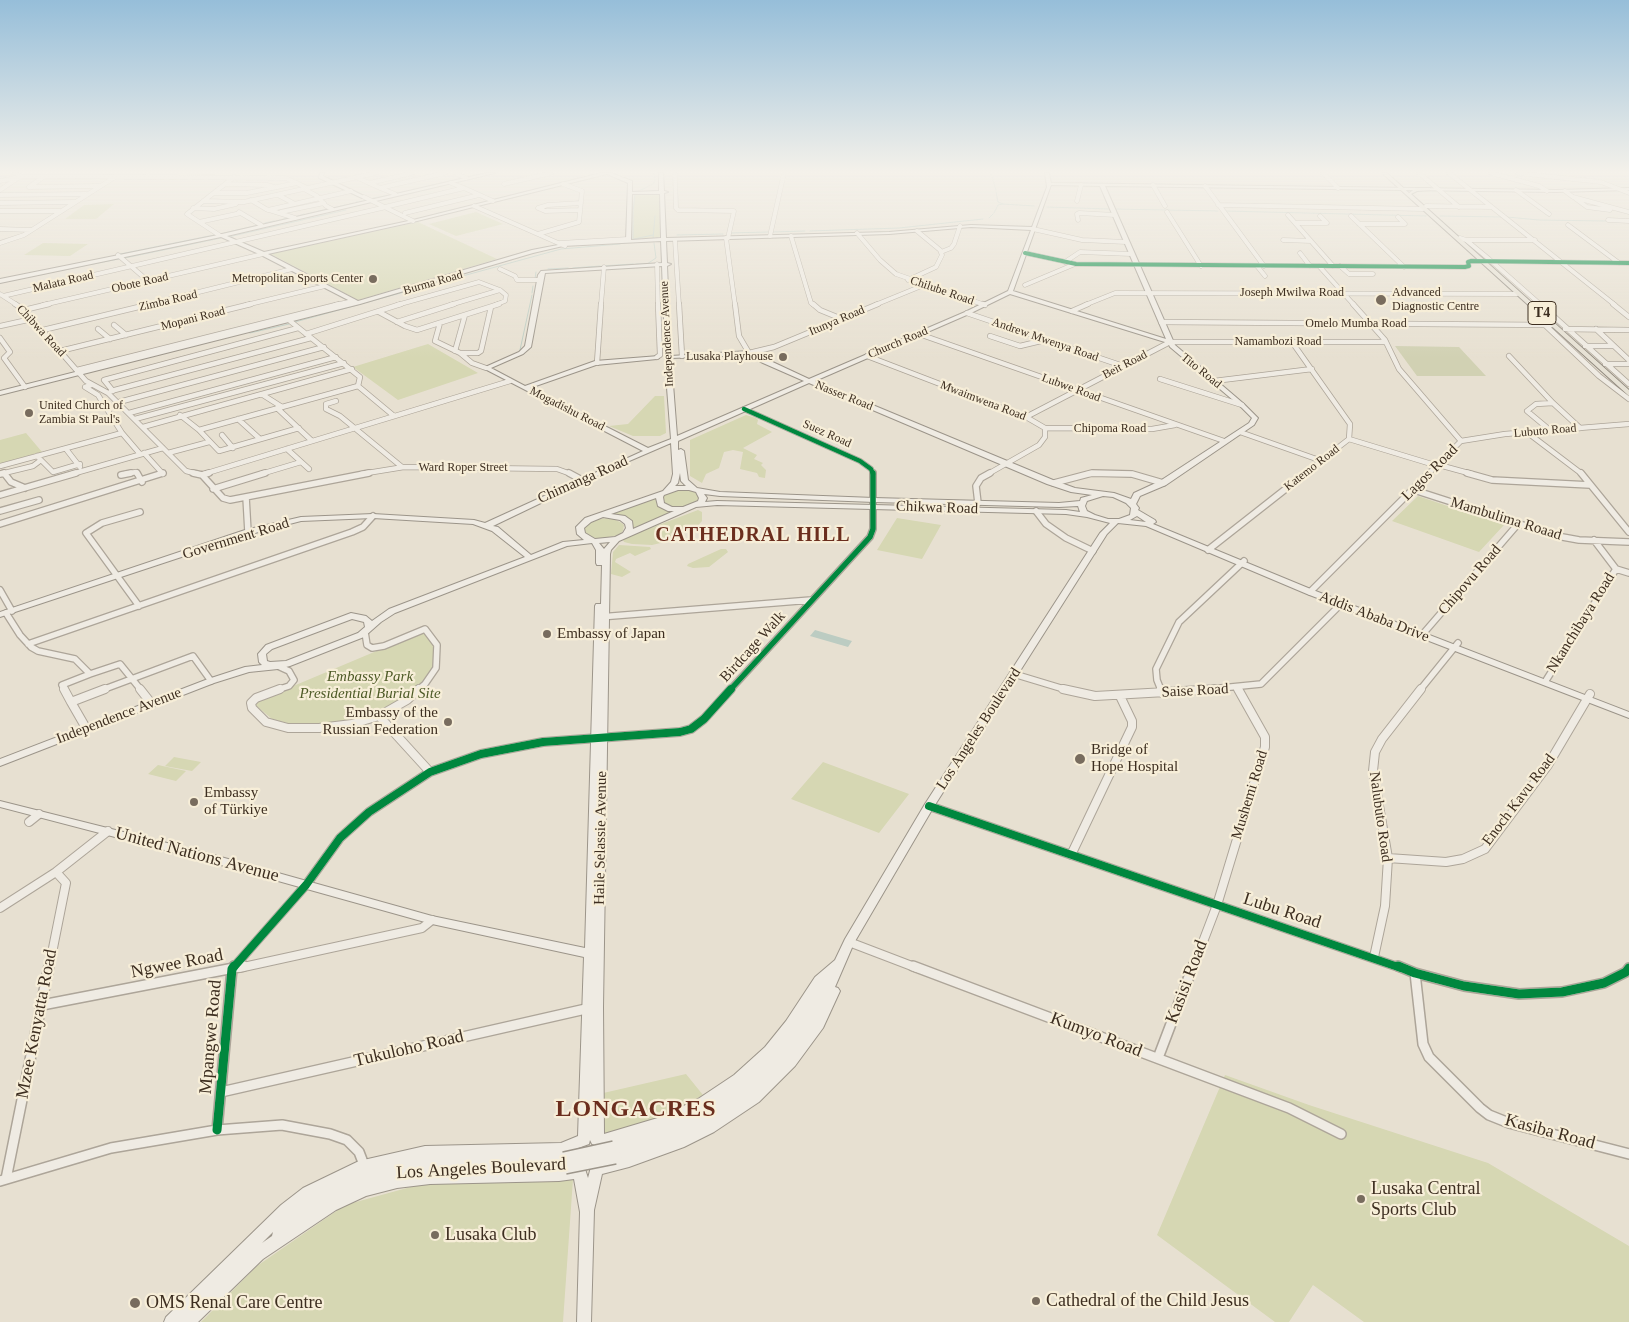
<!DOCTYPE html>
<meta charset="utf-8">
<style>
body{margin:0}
canvas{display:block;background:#e7e0d1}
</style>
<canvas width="1629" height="1322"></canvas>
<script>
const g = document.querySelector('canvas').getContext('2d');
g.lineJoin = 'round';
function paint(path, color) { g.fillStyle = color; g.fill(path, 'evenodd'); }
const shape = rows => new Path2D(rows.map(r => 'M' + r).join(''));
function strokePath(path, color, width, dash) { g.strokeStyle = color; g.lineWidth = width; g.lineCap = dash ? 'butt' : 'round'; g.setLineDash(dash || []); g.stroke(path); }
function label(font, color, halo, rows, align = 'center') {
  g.font = font + ' "Times New Roman",serif'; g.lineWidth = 4.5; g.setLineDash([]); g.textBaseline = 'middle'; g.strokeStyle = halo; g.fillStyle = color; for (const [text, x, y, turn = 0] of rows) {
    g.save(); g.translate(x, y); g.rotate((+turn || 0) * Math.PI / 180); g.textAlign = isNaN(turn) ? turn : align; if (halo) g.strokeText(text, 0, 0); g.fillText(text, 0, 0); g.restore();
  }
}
paint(shape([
 [659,192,660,237,633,239,634,194],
 [114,204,96,219,65,219,84,205],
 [476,212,503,224,456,236,429,224],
 [418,222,497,259,358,300,271,254],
 [43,243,88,244,70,256,24,255],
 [428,344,478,373,398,400,353,367],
 [655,396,664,396,666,433,660,436,633,436,609,426,628,424],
 [746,415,756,418,758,420,757,424,772,432,743,448,757,455,754,459,763,463,761,465,766,470,765,478,759,477,757,473,740,469,743,452,733,450,724,452,719,468,706,474,702,483,690,476,690,440],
 [26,433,42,452,0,464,0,440],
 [679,488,697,490,700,501,683,508,673,507,664,503,662,498,664,494],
 [1418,496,1504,525,1479,552,1392,521],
 [656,497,656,502,660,507,674,511,632,530,622,516,612,514],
 [698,510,702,512,702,521,693,531,679,534,675,532,670,534,673,536,665,542,652,545,632,544,624,542,623,540,627,537],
 [611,518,620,522,624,525,623,531,619,535,598,539,584,534,583,529,585,525,596,519],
 [897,518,941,525,922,559,877,550],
 [619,545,650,547,651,549,635,556,630,553,616,559,615,562,631,572,622,577,611,574,613,552],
 [721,549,726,549,728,552,709,567,693,568,687,566,688,564],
 [424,631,434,645,434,668,423,685,405,700,381,713,351,723,319,727,291,724,272,719,253,703],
 [174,757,201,762,192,771,165,766],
 [823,762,909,794,879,833,791,799],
 [158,765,186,771,176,781,148,774],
 [686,1074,703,1095,665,1117,609,1135,600,1131,599,1094],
 [1225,1075,1309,1105,1488,1163,1629,1246,1629,1322,1364,1322,1313,1285,1289,1322,1275,1322,1157,1235],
 [573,1179,563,1322,201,1322,257,1266,345,1205,436,1180]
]), '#d6d7b3');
paint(shape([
 [1395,346,1459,347,1486,376,1417,376]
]), '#d1d1b3');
paint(shape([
 [815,630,852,641,848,647,810,636]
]), '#bcccc2');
strokePath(shape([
 [991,173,996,190],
 [467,177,483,173],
 [448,181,462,178],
 [440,183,445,182],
 [431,185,438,184],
 [420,188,428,186],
 [411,190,414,189],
 [637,192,653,184,655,181,654,173],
 [996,192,998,202,1003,204],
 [394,194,408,191],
 [373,198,390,195],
 [356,202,365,201],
 [347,205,353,203],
 [340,206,345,205],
 [1047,207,1109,209],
 [331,208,338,207],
 [1114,209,1218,211],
 [318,211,328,209],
 [1225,211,1426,216],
 [994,213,998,205,1003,204,1034,206],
 [307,214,315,212],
 [1440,216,1502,217],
 [295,217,304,214],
 [1507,217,1539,220,1607,221],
 [989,218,993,214],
 [283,219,288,218],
 [276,221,280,220],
 [265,223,274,221],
 [810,231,899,228,983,219],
 [773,232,805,231],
 [730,233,768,232],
 [220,234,259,225],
 [677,235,723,234],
 [228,237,346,210],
 [633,239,633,211,635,195,637,193],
 [634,239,653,235],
 [653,239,655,216],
 [120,254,214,235],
 [125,258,221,238],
 [93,264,119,259],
 [636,264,647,264,656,258,654,243],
 [602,266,633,264],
 [573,268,600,266],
 [548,269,568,268],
 [535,279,536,272],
 [0,283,87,265],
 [532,293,533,286],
 [295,322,561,249,620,244],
 [250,333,289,324],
 [520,350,532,295]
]), '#bcccc2', 1);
const streetFar4 = shape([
 [14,173,21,176,286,178,307,188],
 [455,173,466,178],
 [675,173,676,208,678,210,734,211,728,238],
 [1323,173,1338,188],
 [1419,173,1459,207],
 [1449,173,1615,305],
 [1491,173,1539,186,1547,191],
 [1518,173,1601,182,1629,193],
 [45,176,29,187,99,186],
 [358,178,380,188,445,173],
 [0,181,15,178],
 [370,183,412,173],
 [451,183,464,188],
 [225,184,267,185,274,187],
 [504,184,551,173],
 [1153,185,1165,206],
 [1205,186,1264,266],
 [380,188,395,194],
 [304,189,317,196,326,206,332,209],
 [0,190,21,176],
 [1516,190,1549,214],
 [1565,191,1573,197,1629,212],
 [214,193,247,193,297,183],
 [0,195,86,194],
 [278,195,295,204],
 [364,197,413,221],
 [1576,199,1587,207,1610,210],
 [251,200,266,209,295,218],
 [203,201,244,202,376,173],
 [1077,201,1081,185],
 [0,203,75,202],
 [1218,205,1423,209],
 [474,206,565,246],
 [1426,206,1492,207],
 [385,207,464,188,493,201],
 [193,208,214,209,236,204],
 [268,210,351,191],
 [580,210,545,211,538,208,548,205,581,203],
 [0,211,60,211],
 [239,212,261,225],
 [281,212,324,203],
 [1167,212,1201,266],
 [405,213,479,195],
 [1288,215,1333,266],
 [1351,216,1404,267],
 [1078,220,1077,214,1079,213,1115,215],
 [1608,220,1629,221],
 [199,222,241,213],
 [1295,223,1327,223,1320,216],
 [1359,224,1405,224,1398,217],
 [1568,225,1619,263],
 [0,229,31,230],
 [1033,229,1082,240,1126,242],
 [857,233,880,260,896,274,985,305],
 [538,234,579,222,582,191,563,184],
 [219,235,187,214,234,177],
 [770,236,784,173],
 [791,236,811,303,814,305],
 [726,238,735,305],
 [1460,238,1466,240,1489,259,1541,305],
 [675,240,679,305],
 [1283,240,1311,241],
 [1466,240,1535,240],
 [0,243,24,235,115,177],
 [560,243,628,239],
 [941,252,951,248,954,244,960,226],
 [1025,253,1076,264,1465,267,1469,266,1468,262,1471,261,1629,263],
 [1300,253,1310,266],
 [118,255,148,281],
 [1065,262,1080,252,1131,254],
 [657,264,658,305],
 [1257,266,1265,276],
 [1319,266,1354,305],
 [1340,266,1349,274,1373,274],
 [500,269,515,276,517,280,540,280],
 [908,280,936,267,942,255,940,250,917,231],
 [1025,285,1075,264],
 [0,294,17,305],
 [3,296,386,207],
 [43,305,263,254],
 [146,305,292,269],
 [246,305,325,286],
 [335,305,353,301],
 [397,305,479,282,500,290,506,295,505,301,495,305],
 [450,305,500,290],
 [601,305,604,267],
 [875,305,924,285],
 [1085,305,1115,293,1517,294]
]);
const streetFar3 = shape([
 [15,304,24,310,86,381,108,393,186,471,198,474],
 [679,304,682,356],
 [735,304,739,336,749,353,774,347,878,304],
 [813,304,820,310,842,319],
 [983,304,985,305],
 [1353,304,1385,340,1399,369,1461,441,1428,474],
 [1540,304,1629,384],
 [1613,304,1629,317],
 [24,310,49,304],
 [1072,311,1088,304],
 [379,312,405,326,417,330,499,304],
 [967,313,1123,366],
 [290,321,360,377,358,386],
 [397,322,454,304],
 [1161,322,1552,325],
 [440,323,435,341,460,353,472,363,486,368],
 [114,325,126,335],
 [1545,325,1599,376,1629,399],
 [0,326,32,319],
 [98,329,110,339],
 [1565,329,1629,330],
 [1596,329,1629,360],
 [43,330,151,304],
 [306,334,401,304],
 [919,334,1224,441],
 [990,336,1020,346,1045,340],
 [0,338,10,352,4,358,25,387],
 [1292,342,1350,424,1349,439,1304,474],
 [1585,346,1614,346],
 [60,351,251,304],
 [455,351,465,315],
 [460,353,478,353,481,351,491,307],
 [867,356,1026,417,1045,428,1045,437,1039,445,988,474],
 [1509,356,1553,403,1580,428],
 [657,357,660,355,658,304],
 [597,363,601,304],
 [1605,364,1629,364],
 [77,370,340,304],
 [1160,379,1242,405],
 [1214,381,1312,369],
 [358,386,394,416],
 [111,391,311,338],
 [113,391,104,380,298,328],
 [263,395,282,407],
 [336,401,326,404,326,409,340,416,402,467,557,469,571,474],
 [119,402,324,347],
 [277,408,312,441],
 [744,409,860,461,871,469,873,474],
 [129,413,336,357],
 [180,415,199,430,219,451,299,428],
 [1026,417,1170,342,1386,342],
 [135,419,344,363],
 [238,419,260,439],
 [143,427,352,369],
 [1045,428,1152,429,1175,425],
 [199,430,358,386],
 [1551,431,1527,411,1536,404,1553,403],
 [1240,432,1322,461],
 [122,433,140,454],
 [1528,433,1582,474],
 [222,435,233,448],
 [1349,439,1438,466],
 [1461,441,1505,434,1629,424],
 [66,449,80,467],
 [287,449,309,469],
 [144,453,163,474],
 [168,453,209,442],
 [37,456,53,472,80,464],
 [1439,465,1472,474],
 [0,466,122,433,98,395,85,387,91,385],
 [0,474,33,466,41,460],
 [72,474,163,448],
 [125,474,136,472,137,474],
 [204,474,510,381],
 [261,474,301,462],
 [361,474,404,467],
 [1087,474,1133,474]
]);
const streetFar2 = shape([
 [4,473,11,482,25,488],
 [137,473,142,482],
 [193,473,202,475,209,473],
 [569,473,582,480],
 [1467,473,1492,480,1590,485],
 [1581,473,1629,532],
 [0,474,4,473],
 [121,475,131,473],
 [202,475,223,498,230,500,369,473],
 [1054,483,1092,473,1132,474,1163,483],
 [213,489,265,473],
 [1414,490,1557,536,1579,540,1629,542],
 [0,495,76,473],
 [246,497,248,532],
 [978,503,976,486,981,478,990,473],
 [0,511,39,500],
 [1036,511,1046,524,1066,538,1093,551],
 [0,524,163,473],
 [1208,550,1306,473],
 [1616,569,1629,573],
 [0,590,12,611],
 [1310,592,1429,473],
 [139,606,86,533,102,523,140,512],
 [6,613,20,635,31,647,38,651,75,659,90,674,62,685,65,690],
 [600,617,811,600],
 [365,632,367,645,372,648,384,646,425,629,437,645,436,668,425,684,418,690],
 [1422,635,1518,524],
 [28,644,352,532,363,527,373,516],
 [90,674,120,664,141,690],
 [1014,674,1067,690],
 [1545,682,1616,569,1594,540],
 [1237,688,1238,690],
 [102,690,193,656,211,681],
 [277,690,289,686,294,680,289,671,278,666],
 [730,690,870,537,873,529,873,473],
 [1161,690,1157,680,1156,669,1179,622,1244,561],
 [1201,690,1261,684,1344,601],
 [1420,690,1458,643]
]);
const streetFar1 = shape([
 [64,689,71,702],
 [140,689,151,703],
 [280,689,256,698,251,703,252,708,266,722,288,728,319,728,352,724,379,716,407,700,419,689],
 [1063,689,1095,696,1219,689],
 [1161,689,1162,693],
 [379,716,430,772],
 [86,728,71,702,105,689],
 [929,806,1401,968],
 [29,822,39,814],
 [1071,855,1132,727,1132,721,1120,696],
 [1388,858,1446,862,1463,859,1485,849,1548,765,1590,694],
 [0,908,56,872,108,831],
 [849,942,917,968],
 [1374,957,1385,906,1388,858,1373,771,1375,752,1382,739,1421,689],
 [49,968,66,883,56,872],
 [233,968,306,885,340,838,369,812,430,772,481,754,543,742,680,732,691,729,704,719,731,689],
 [239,968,422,928,432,920],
 [1193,968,1217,905,1265,747,1265,737,1238,689]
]);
const street = shape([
 [913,966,1289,1108,1341,1134],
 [1398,966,1415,973,1464,986,1519,994,1562,992,1604,983,1626,972,1629,968],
 [1415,973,1423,1044,1429,1057,1480,1108,1489,1115,1509,1123,1629,1154],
 [42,1005,244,966],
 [1158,1058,1193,966],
 [221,1092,590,1008],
 [217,1130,232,969,234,966],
 [6,1179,49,966],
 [0,1181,111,1148,217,1130,282,1125,330,1134,347,1140,359,1152,364,1165]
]);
const secondary = shape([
 [320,173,324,173,323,176,366,197,362,198,319,178,320,173],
 [487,173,495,173,227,236,264,252,413,220,601,173,611,173,632,181,632,192,659,191,659,173,663,173,664,191,668,192,664,193,666,238,889,232,971,225,1032,227,1047,187,1045,173,1049,173,1051,183,1556,190,1629,188,1629,190,1556,192,1105,186,1175,345,1244,404,1258,418,1254,425,1166,485,1140,496,1136,504,1139,508,1138,510,1155,520,1156,522,1153,524,1313,590,1629,712,1629,718,1307,594,1146,526,1118,523,1107,534,933,808,854,943,835,987,838,988,840,991,823,1028,795,1066,759,1102,714,1132,684,1147,629,1167,602,1174,594,1210,591,1322,577,1322,580,1212,574,1179,559,1181,430,1184,397,1188,366,1196,336,1210,263,1259,198,1322,164,1322,166,1317,281,1205,303,1188,359,1161,425,1146,561,1143,578,1136,584,957,432,924,203,860,0,807,0,801,203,852,432,916,585,948,595,606,596,604,601,604,602,565,597,565,596,563,596,550,592,543,567,546,395,613,381,622,364,637,290,666,278,669,249,672,214,683,0,766,0,759,208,679,245,667,262,665,259,662,258,654,266,645,351,613,366,616,372,621,389,609,525,557,492,531,473,524,373,518,301,521,251,534,0,617,0,612,245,530,301,517,373,514,474,520,485,523,643,451,483,368,519,352,525,346,538,275,541,271,662,263,661,241,563,246,533,253,360,304,0,395,0,391,352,302,261,255,221,237,0,283,0,279,218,235,220,234,222,234,487,173],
 [607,174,628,183,626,240,563,244,532,250,358,301,268,254,413,222,607,174],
 [1051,185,1100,186,1166,339,1013,291,1051,185],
 [632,194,660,194,661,238,631,240,632,194],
 [971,227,1031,230,1008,291,965,312,809,379,749,351,671,356,667,266,671,264,667,263,666,241,889,234,971,227],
 [662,266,666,375,671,439,648,448,530,388,596,365,657,359,659,358,659,356,595,361,525,386,491,368,523,354,531,347,545,273,662,266],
 [1010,294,1168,343,1170,347,1240,406,1252,418,1249,423,1160,481,1134,493,1131,499,1114,493,1075,488,1053,480,815,381,969,314,1010,294],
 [748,355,763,363,804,381,677,436,671,358,748,355],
 [809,383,1047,484,1071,492,1092,495,1081,498,1080,501,1059,503,874,498,720,492,697,488,688,480,684,451,681,449,678,450,678,441,809,383],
 [671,443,673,474,671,482,663,491,585,518,576,527,577,534,584,540,563,542,531,555,498,527,493,526,620,465,671,443],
 [680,473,681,481,686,486,675,486,678,483,680,473],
 [678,490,689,490,696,492,699,498,698,501,683,507,672,507,664,503,663,497,664,495,678,490],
 [704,494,720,496,874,502,1059,507,1078,506,1080,512,1066,510,874,505,717,501,705,502,707,498,704,494],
 [1103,496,1113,497,1126,503,1131,508,1130,515,1119,519,1108,519,1095,515,1087,511,1085,506,1087,501,1103,496],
 [656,498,658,506,668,511,674,511,633,529,632,521,625,516,611,514,656,498],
 [717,505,1066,514,1087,517,1110,523,1100,533,925,804,845,939,835,960,815,977,786,1021,765,1047,734,1075,698,1099,661,1117,604,1134,603,1007,610,554,611,550,619,541,696,507,717,505],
 [1137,516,1146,522,1130,520,1137,516],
 [603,517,620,520,625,524,626,528,623,533,615,537,595,539,585,533,584,528,591,522,603,517],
 [610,542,604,549,599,543,610,542],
 [352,619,364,622,365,627,358,633,286,661,270,662,267,661,266,654,272,649,352,619],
 [590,1140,592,1144,600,1147,609,1144,607,1148,610,1153,608,1157,610,1160,595,1164,591,1167,588,1178,585,1169,578,1166,572,1167,569,1162,571,1159,569,1155,565,1153,589,1144,590,1140],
 [273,1232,272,1236,262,1243,273,1232]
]);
const primary = shape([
 [1382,173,1387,173,1409,193,1416,188,1430,188,1430,190,1417,191,1411,194,1629,390,1629,396,1382,173]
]);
strokePath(streetFar4, '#ada599', 5);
strokePath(streetFar3, '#ada599', 6);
strokePath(streetFar2, '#ada599', 8);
strokePath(streetFar1, '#ada599', 10);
strokePath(street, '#ada599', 12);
strokePath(secondary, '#9c958a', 2);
strokePath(primary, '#928b80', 2);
strokePath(streetFar4, '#efebe3', 4);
strokePath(streetFar3, '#efebe3', 4.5);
strokePath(streetFar2, '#efebe3', 5.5);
strokePath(streetFar1, '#efebe3', 8);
strokePath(street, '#efebe3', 9);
paint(secondary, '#efebe3');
paint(primary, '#e6e1d4');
const secondaryBridge = shape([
 [564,1159,614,1148],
 [565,1167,615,1157]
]);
strokePath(secondaryBridge, '#9c958a', 16, []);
strokePath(secondaryBridge, '#efebe3', 13);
strokePath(shape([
 [1025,253,1076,264,1465,267,1469,266,1468,262,1471,261,1629,263]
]), '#00873e', 4);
strokePath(shape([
 [744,409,860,461,871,469,873,474]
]), '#00873e', 4.5);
strokePath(shape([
 [730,690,870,537,873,529,873,473]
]), '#00873e', 5.5);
strokePath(shape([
 [929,806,1401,968],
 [233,968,306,885,340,838,369,812,430,772,481,754,543,742,680,732,691,729,704,719,731,689]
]), '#00873e', 8);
strokePath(shape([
 [1398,966,1415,973,1464,986,1519,994,1562,992,1604,983,1626,972,1629,968],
 [217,1130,232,969,234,966]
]), '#00873e', 9);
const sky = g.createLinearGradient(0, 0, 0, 358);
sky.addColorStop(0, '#96bed9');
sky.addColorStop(0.48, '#f4f1ea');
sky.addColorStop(1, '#f4f1ea00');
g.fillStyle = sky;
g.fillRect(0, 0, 1629, 358);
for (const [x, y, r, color] of [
 [373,279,5,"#786c5e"],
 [1381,300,6,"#786c5e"],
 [783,357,5,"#786c5e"],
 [29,413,5,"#786c5e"],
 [547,634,5,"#786c5e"],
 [448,722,5,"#786c5e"],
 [1080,759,6,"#786c5e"],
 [194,802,5,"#786c5e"],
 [1361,1199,5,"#786c5e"],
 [435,1235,5,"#786c5e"],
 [1036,1301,5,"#786c5e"],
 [135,1303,6,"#786c5e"]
]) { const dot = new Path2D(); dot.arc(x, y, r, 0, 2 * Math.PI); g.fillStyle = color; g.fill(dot); strokePath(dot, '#f7eed8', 2); }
label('12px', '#3d2e20', '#f7eed8', [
 ["Metropolitan Sports Center",363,279],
 ["Advanced",1392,293,"left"],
 ["Diagnostic Centre",1392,307,"left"],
 ["Lusaka Playhouse",773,357],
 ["United Church of",39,406,"left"],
 ["Zambia St Paul's",39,420,"left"]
], 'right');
label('12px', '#3d2e20', '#f7eed8', [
 ["Malata Road",63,282,-13],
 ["Obote Road",140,283,-13],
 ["Burma Road",433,283,-16],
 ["Chilube Road",942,291,19],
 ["Joseph Mwilwa Road",1292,293],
 ["Zimba Road",168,301,-13],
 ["Mopani Road",193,319,-14],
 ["Itunya Road",837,321,-23],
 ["Omelo Mumba Road",1356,324],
 ["Chibwa Road",41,331,47],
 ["Independence Avenue",667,334,-93],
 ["Andrew Mwenya Road",1045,340,19],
 ["Namambozi Road",1278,342],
 ["Church Road",898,343,-23],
 ["Beit Road",1125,365,-27],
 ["Tito Road",1201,371,39],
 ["Lubwe Road",1071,388,20],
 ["Nasser Road",844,396,22],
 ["Mwaimwena Road",983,401,21],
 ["Mogadishu Road",567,409,27],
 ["Chipoma Road",1110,429],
 ["Lubuto Road",1545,431,-5],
 ["Suez Road",827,434,24],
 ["Ward Roper Street",463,468],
 ["Katemo Road",1312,468,-38]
]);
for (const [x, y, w] of [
 [1542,313,28]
]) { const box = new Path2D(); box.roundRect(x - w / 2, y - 11.5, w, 23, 4); g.fillStyle = '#f7eed8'; g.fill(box); strokePath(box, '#3d2e20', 1); }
label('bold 14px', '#3d2e20', null, [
 ["T4",1542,313]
]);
label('15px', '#3d2e20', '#f7eed8', [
 ["Lagos Road",1430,473,-45],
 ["Chimanga Road",583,480,-24],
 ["Chikwa Road",937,508,2],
 ["Mambulima Roaad",1506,519,17],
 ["Government Road",236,539,-17],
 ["Chipovu Road",1470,580,-49],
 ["Addis Ababa Drive",1374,617,21],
 ["Nkanchibaya Road",1581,623,-58],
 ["Birdcage Walk",753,647,-48],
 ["Saise Road",1195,691,-3],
 ["Independence Avenue",119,716,-21],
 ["Los Angeles Boulevard",979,729,-57],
 ["Mushemi Road",1250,795,-73],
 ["Enoch Kavu Road",1519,800,-53],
 ["Nalubuto Road",1380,817,82],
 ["Haile Selassie Avenue",601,838,-89]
]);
label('15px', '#3d2e20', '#f7eed8', [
 ["Embassy of Japan",557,634],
 ["Embassy of the",438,713,"right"],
 ["Russian Federation",438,730,"right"],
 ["Bridge of",1091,750],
 ["Hope Hospital",1091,767],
 ["Embassy",204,793],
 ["of Türkiye",204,810]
], 'left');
label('italic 15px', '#4d5a26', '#f7eed8', [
 ["Embassy Park",370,677],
 ["Presidential Burial Site",370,694]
]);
label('18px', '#3d2e20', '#f7eed8', [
 ["United Nations Avenue",197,855,15],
 ["Lubu Road",1282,911,18],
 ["Ngwee Road",177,964,-11],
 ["Kasisi Road",1187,982,-69],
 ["Mzee Kenyatta Road",37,1024,-79],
 ["Kumyo Road",1096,1035,21],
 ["Mpangwe Road",211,1037,-85],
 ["Tukuloho Road",409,1049,-13],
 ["Kasiba Road",1550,1132,15],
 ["Los Angeles Boulevard",481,1169,-3]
]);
label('18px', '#3d2e20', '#f7eed8', [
 ["Lusaka Central",1371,1189],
 ["Sports Club",1371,1210],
 ["Lusaka Club",445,1235],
 ["Cathedral of the Child Jesus",1046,1301],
 ["OMS Renal Care Centre",146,1303]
], 'left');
g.letterSpacing = '1px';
label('bold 20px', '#6b2e1e', '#f7eed8', [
 ["CATHEDRAL HILL",753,536]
]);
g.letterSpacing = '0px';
g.letterSpacing = '1px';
label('bold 24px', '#6b2e1e', '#f7eed8', [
 ["LONGACRES",636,1110]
]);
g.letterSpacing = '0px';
</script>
